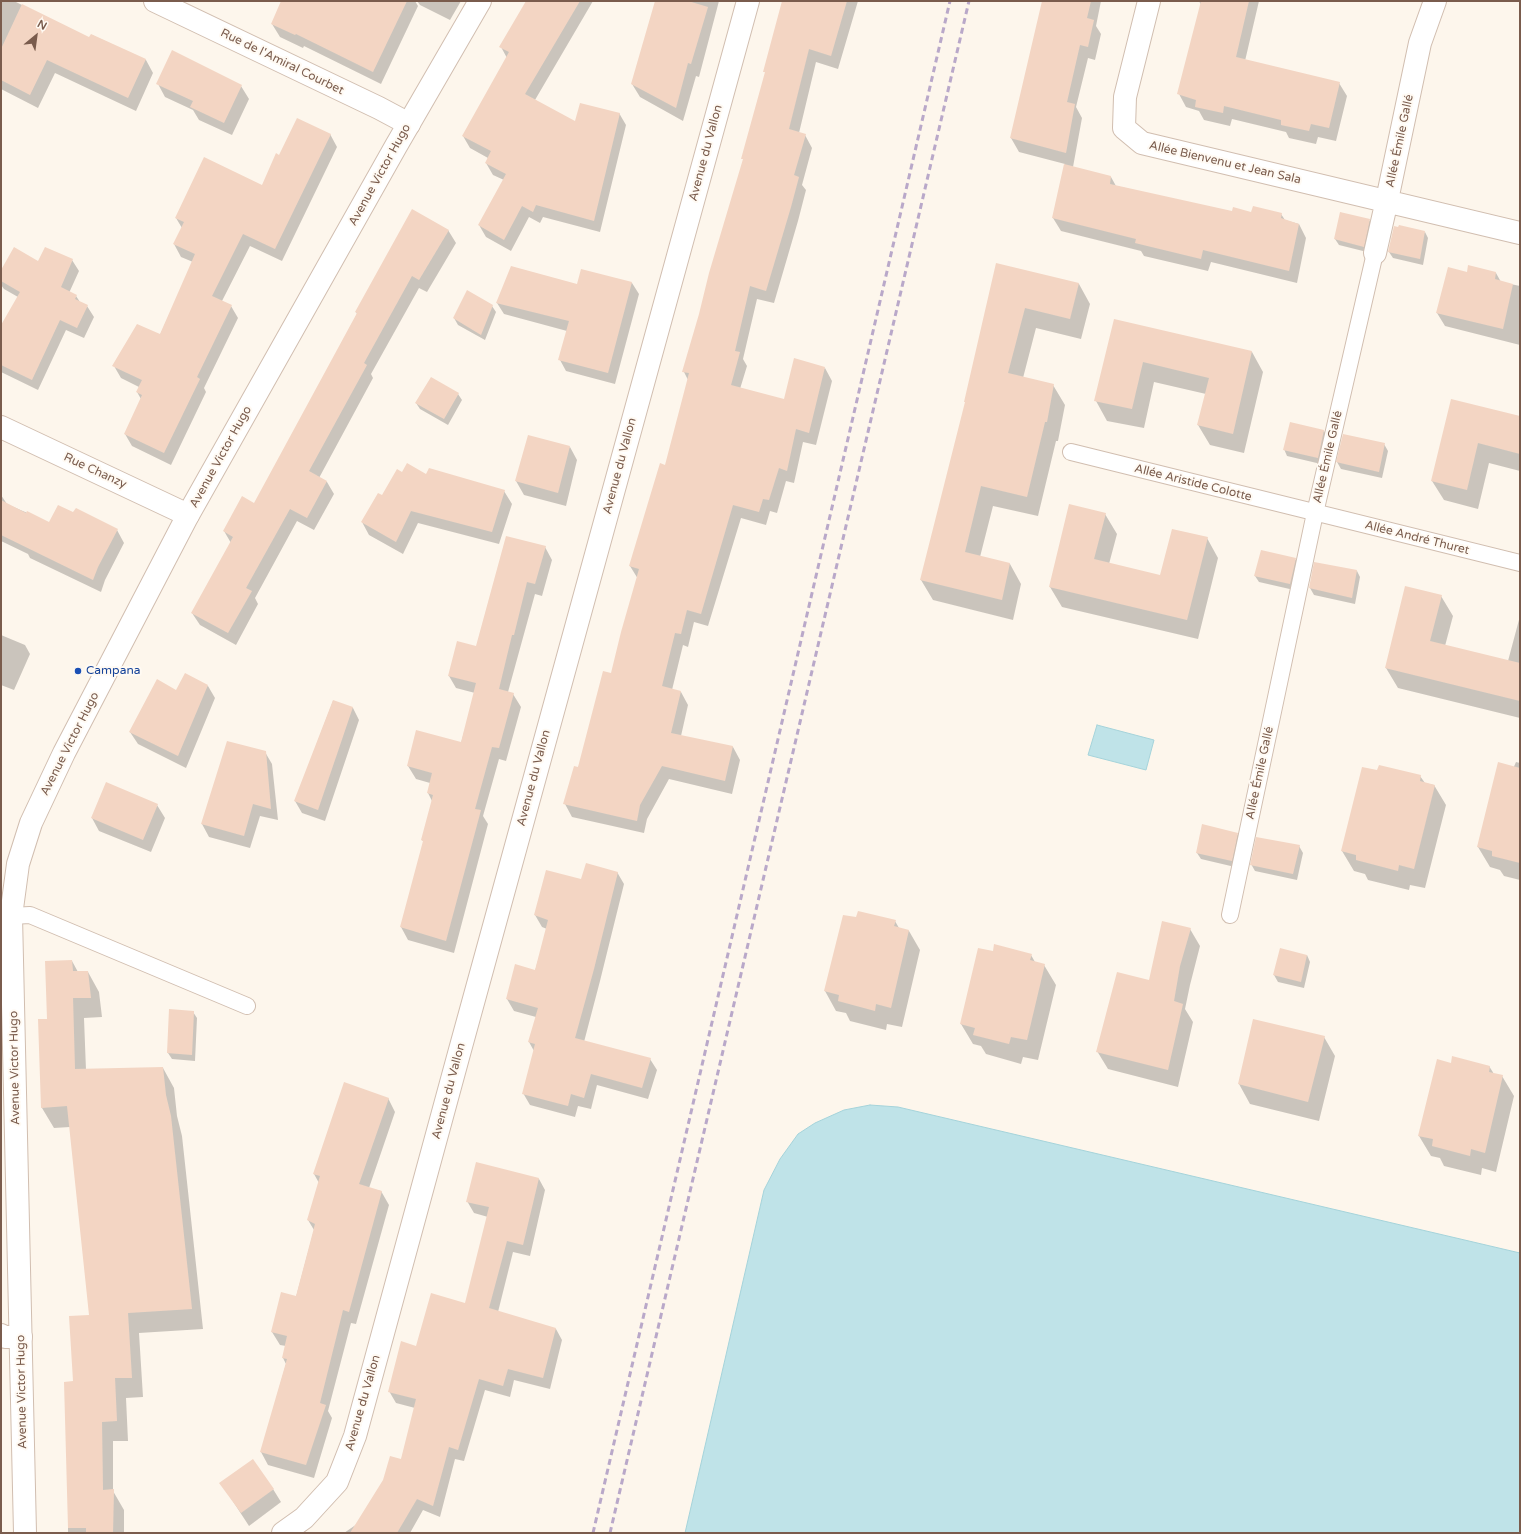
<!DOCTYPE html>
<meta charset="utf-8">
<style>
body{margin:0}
#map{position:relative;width:1521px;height:1534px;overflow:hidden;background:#fdf6ec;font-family:"Varela Round",sans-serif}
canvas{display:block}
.frame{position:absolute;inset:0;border:2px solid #7a5c4d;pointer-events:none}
.north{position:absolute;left:16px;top:16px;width:40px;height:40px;-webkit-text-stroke:3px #fffaf3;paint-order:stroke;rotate:29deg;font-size:11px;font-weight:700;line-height:16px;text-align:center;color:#7a5c4d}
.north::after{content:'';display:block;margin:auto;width:14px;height:18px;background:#7a5c4d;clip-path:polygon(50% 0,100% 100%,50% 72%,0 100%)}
</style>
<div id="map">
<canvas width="1521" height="1534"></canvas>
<div class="frame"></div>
<div class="north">N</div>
</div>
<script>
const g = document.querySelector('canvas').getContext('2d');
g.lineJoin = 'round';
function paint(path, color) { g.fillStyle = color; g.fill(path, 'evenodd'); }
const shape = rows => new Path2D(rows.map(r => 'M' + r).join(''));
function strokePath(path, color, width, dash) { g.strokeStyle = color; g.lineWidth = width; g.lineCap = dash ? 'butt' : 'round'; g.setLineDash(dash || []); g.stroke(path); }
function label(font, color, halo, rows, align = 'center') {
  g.font = font + ' "Varela Round",sans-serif'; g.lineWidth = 4; g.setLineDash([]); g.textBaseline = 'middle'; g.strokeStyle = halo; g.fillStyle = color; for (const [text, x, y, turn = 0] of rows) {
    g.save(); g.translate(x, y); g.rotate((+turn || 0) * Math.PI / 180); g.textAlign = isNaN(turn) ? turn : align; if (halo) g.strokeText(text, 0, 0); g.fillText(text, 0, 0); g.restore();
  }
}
const water = shape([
 [1097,725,1154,740,1146,770,1088,755,1097,725],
 [870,1105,898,1107,1520,1253,1520,1533,685,1533,764,1190,780,1159,798,1134,815,1123,844,1110,870,1105]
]);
paint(water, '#bfe3e8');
strokePath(water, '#a5d3da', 1);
paint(shape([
 [1,1,14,1,90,39,92,35,146,60,153,73,136,111,55,73,38,108,1,89],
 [282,1,415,1,418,6,381,84,304,46,303,48,280,37,272,24],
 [417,1,461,1,450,20,420,5],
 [529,1,593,1,535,100,575,123,619,113,626,125,600,232,543,217,540,223,529,217,511,251,486,237,479,225,504,180,493,175,486,163,488,158,470,148,463,136,507,58,501,47],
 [656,1,719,1,699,77,696,76,683,121,640,97,632,84],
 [783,1,858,1,838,69,816,62,799,133,805,135,812,148,802,185,806,190,798,221,774,303,757,299,743,359,747,366,740,389,784,400,825,368,832,381,816,445,803,442,794,483,786,481,777,513,770,511,766,525,741,518,708,626,694,622,688,647,683,645,672,690,681,692,688,705,681,736,733,747,740,760,732,794,669,779,647,819,644,833,572,817,565,804,612,674,638,579,630,566,666,466,688,380,684,372,744,161,743,159,766,74,764,71],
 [1043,1,1101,1,1096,26,1101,34,1095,60,1088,58,1076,107,1082,118,1073,167,1111,177,1116,186,1233,212,1281,214,1285,220,1299,224,1306,238,1297,283,1211,262,1208,271,1144,256,1141,251,1061,231,1053,218,1065,164,1019,152,1011,138],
 [1199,1,1259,1,1245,61,1339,83,1347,96,1336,141,1318,137,1316,144,1289,138,1286,132,1232,119,1230,126,1204,120,1199,111,1186,107,1179,94,1201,5],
 [158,84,241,86,249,99,232,135,199,120,193,110,165,97],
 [330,134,337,147,282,261,250,246,222,301,231,306,238,318,204,388,206,392,171,465,132,446,125,434,141,399,137,392,139,387,121,378,114,366,160,335,193,262,181,257,174,244,182,228,176,218,262,186,279,156],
 [1369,220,1373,226,1367,252,1339,245,1335,239],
 [448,230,456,243,427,292,419,288,371,374,373,378,319,478,327,482,334,494,314,530,297,521,255,598,258,604,236,645,200,625,192,613,231,543,224,531,255,505,357,314,356,312],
 [1425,232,1428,238,1423,265,1393,258,1389,252],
 [72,260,79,271,69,293,76,296,80,302,87,306,94,317,84,338,66,330,38,390,1,372,1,327,18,297,4,289,1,285,1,272,38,262],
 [997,264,1079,284,1090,304,1081,339,1036,328,1023,378,1053,385,1065,405,1058,441,1056,441,1038,516,993,506,980,557,1010,564,1021,584,1013,620,933,600,921,580,966,403],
 [1467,273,1496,273,1501,282,1520,286,1520,345,1445,326,1437,313],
 [632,283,639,294,615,384,566,371,560,360,567,331,504,314,497,303,578,286],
 [492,306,496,312,485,340,458,325,454,318],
 [1115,320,1252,352,1263,372,1244,453,1210,445,1198,425,1206,394,1154,382,1144,428,1107,421,1096,401],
 [458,394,462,400,448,425,420,409,416,403],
 [1452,400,1520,417,1520,471,1489,463,1478,509,1444,500,1432,481],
 [1324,431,1327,437,1321,464,1287,456,1284,449],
 [1384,444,1388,451,1382,478,1341,469,1337,462],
 [570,447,577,460,566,506,524,495,516,481],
 [403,473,426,475,504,491,512,504,499,544,418,523,403,554,369,535,362,522,378,494,383,496],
 [1,495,7,504,50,523,117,530,124,543,105,580,101,592,30,558,28,554,1,541],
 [1105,514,1117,534,1109,564,1161,576,1207,538,1218,558,1198,639,1062,607,1050,587],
 [545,547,552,560,542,596,535,594,508,692,513,694,521,707,506,761,499,759,483,816,488,824,454,953,408,940,401,927,424,842,422,840,432,801,428,793,430,783,416,779,408,766,461,743,475,693,456,688,449,676,477,647],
 [1295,559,1299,565,1294,590,1259,582,1255,576],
 [1357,571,1360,577,1355,604,1314,595,1310,588],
 [1441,596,1453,616,1445,646,1508,661,1520,616,1520,718,1398,688,1386,668],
 [1,635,25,645,30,654,14,690,1,685],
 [208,686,215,698,186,768,138,744,130,732,177,691],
 [333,701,353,708,359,720,325,821,302,813,295,801],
 [228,742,265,752,272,764,278,820,260,816,250,848,209,837,202,824],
 [1516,762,1520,763,1520,880,1504,876,1500,870,1490,867,1478,847],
 [1378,771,1420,776,1425,783,1434,785,1446,805,1425,888,1410,885,1409,890,1368,880,1365,874,1354,871,1342,851],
 [157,805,165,818,151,852,99,831,92,818],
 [1237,834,1241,840,1235,867,1201,859,1197,853],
 [1299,846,1303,853,1297,880,1255,871,1251,864],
 [617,872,624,884,600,981,584,1042,650,1059,657,1070,648,1099,597,1085,591,1109,578,1106,575,1117,530,1105,523,1093,534,1051,529,1042,536,1017,514,1011,507,999,535,971,547,929,542,927,535,915,582,880],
 [895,921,899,928,909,931,920,950,902,1027,887,1024,886,1030,850,1021,846,1013,836,1011,825,991],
 [1190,929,1200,946,1190,985,1185,1009,1193,1022,1178,1087,1108,1069,1097,1051],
 [1031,955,1035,962,1044,965,1056,985,1038,1060,1023,1057,1021,1064,986,1054,981,1046,973,1044,961,1024],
 [1307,955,1310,962,1304,988,1278,982,1274,975],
 [72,961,78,972,88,972,99,992,102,1017,84,1018,86,1070,163,1068,174,1088,177,1116,182,1136,203,1329,139,1333,143,1397,126,1398,128,1441,113,1441,113,1491,124,1510,124,1533,68,1533,68,1442,74,1382,90,1316,70,1127,54,1128,42,1108,48,1020],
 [170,1010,193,1012,197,1018,195,1061,172,1059,168,1053],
 [1324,1037,1335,1056,1319,1121,1250,1104,1239,1084],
 [1452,1064,1489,1066,1494,1074,1502,1076,1514,1096,1496,1172,1482,1168,1481,1175,1444,1166,1440,1158,1431,1156,1419,1136],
 [388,1098,395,1112,369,1188,381,1191,389,1205,356,1324,351,1323,328,1411,332,1418,314,1478,268,1465,261,1452,286,1364,283,1358,286,1346,280,1345,272,1332,296,1297,314,1230,308,1220,319,1183,314,1174],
 [539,1179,545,1190,530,1256,513,1252,498,1312,556,1329,562,1340,550,1389,514,1380,510,1397,485,1390,464,1461,455,1459,440,1517,423,1510,410,1533,344,1533,357,1524,401,1461,415,1408,396,1403,389,1391,417,1347,466,1304,488,1217,474,1213,467,1201],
 [221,1483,273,1489,281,1502,249,1526]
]), '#0003');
paint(shape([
 [281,1,407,1,373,72,296,34,295,35,271,24],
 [526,1,580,1,525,94,575,121,580,103,620,113,594,221,536,205,533,212,522,206,504,240,478,225,506,174,485,163,491,151,462,136,509,52,499,47],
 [655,1,688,1,708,7,691,64,688,63,676,108,631,84],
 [782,1,847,1,831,56,809,49,789,129,806,134,794,175,799,177,791,207,766,291,750,286,735,351,740,352,731,385,784,399,794,358,825,367,809,433,796,429,787,471,779,468,769,500,763,499,759,512,733,505,701,614,687,610,681,634,675,633,662,686,681,691,671,733,733,746,725,781,662,766,640,805,637,821,563,804,574,766,578,767,603,671,611,673,621,632,639,569,629,566,660,463,665,465,689,373,682,372,699,314,709,273,743,159,741,159,765,72,763,72],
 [1042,1,1091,1,1087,18,1094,20,1088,47,1080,45,1067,102,1075,104,1066,153,1010,138],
 [1201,1,1249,1,1236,57,1340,82,1329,128,1311,124,1309,131,1281,125,1281,120,1224,106,1223,113,1195,107,1196,100,1177,94],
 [22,4,89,37,91,34,146,59,128,98,47,60,30,95,1,80,1,49],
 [172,50,242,85,224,123,190,107,193,101,156,84],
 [297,118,331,134,275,249,243,234,212,296,232,305,197,377,200,379,164,453,124,434,142,395,136,392,142,380,112,366,137,324,160,334,195,254,173,244,184,222,175,218,204,157,262,185,276,153,279,155],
 [1064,164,1111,176,1110,184,1232,211,1233,207,1251,212,1253,206,1282,213,1281,218,1299,224,1289,271,1203,250,1201,259,1135,243,1136,239,1052,218],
 [412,209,449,230,419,280,412,276,364,363,367,365,309,471,327,481,307,518,290,509,246,588,252,591,228,633,191,613,233,537,223,531,242,496,254,503,357,313,355,312],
 [1340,212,1370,219,1364,247,1334,239],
 [1399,225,1425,231,1420,259,1388,252,1394,226,1398,227],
 [14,247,38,261,45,247,73,259,61,287,77,295,75,299,88,305,77,328,60,320,32,380,1,365,1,325,20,292,1,281,1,270],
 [996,263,1079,283,1070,319,1025,308,1008,373,1054,384,1047,422,1045,422,1027,497,981,486,965,552,1010,563,1002,600,920,580,965,402,964,402],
 [1468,265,1496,272,1495,279,1513,284,1503,329,1436,313,1448,267,1467,272],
 [511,266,577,284,581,269,632,282,608,373,558,360,569,321,496,303],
 [467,290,493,305,481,335,453,318],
 [1114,319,1252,351,1233,434,1197,425,1209,378,1143,362,1132,409,1094,401],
 [431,377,459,393,444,419,415,403],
 [1451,399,1520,416,1520,454,1478,443,1467,490,1431,481],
 [1290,422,1324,430,1318,458,1283,450],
 [1343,434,1385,443,1379,472,1336,462],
 [528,435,570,446,558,493,515,481],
 [407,463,426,474,429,468,505,490,492,532,411,511,396,542,361,522,378,493,382,495,397,469,402,472],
 [1,500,26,513,27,511,49,522,58,505,73,512,76,508,118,529,98,567,93,580,1,535],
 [1069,504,1106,513,1094,559,1160,575,1172,529,1208,537,1187,620,1049,587],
 [506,536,546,546,535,584,527,582,514,635,512,635,499,689,514,693,499,748,492,747,475,809,481,810,446,941,400,927,423,841,421,840,433,795,427,793,432,773,407,766,416,730,461,742,476,683,448,676,457,641,476,646],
 [1261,550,1296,558,1290,584,1254,576],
 [1314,562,1357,570,1352,598,1309,588],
 [1405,586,1442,595,1430,641,1520,663,1520,701,1385,668],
 [185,673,208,685,178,756,129,732,157,679,176,690],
 [333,700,353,707,318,810,294,801],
 [227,741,266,751,271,809,253,804,244,836,201,824],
 [1498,762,1520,768,1520,863,1492,856,1492,851,1477,847],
 [1379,765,1421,775,1420,781,1435,785,1414,869,1399,865,1398,871,1356,860,1356,855,1341,851,1362,767,1377,770],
 [106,782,158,804,143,840,91,818],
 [1202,824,1238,833,1232,861,1196,853],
 [1256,837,1300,845,1293,874,1250,865],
 [586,863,618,872,594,969,575,1038,651,1058,642,1088,591,1074,584,1098,571,1094,568,1106,522,1094,535,1044,528,1042,538,1008,506,999,515,964,535,970,548,920,534,915,546,870,581,879],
 [858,911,896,920,894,926,909,930,891,1008,876,1004,875,1011,838,1001,839,995,824,991,843,915,856,917],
 [1162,921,1191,928,1180,966,1174,1001,1183,1004,1168,1070,1096,1052,1117,972,1149,980],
 [994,944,1032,954,1030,960,1045,964,1027,1040,1011,1037,1009,1044,973,1035,975,1028,960,1024,978,948,993,951],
 [1280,948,1307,955,1301,982,1273,975],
 [72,960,73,971,88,971,91,998,73,998,75,1069,163,1067,166,1095,171,1116,192,1309,128,1313,132,1378,115,1378,117,1421,102,1422,103,1490,114,1489,113,1533,86,1533,86,1528,68,1528,64,1382,73,1381,69,1316,89,1315,67,1106,41,1108,38,1019,47,1019,45,961],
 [169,1009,194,1011,192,1055,167,1053],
 [1253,1019,1325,1036,1308,1102,1238,1084],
 [1452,1056,1490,1066,1489,1072,1503,1075,1485,1153,1471,1149,1470,1156,1432,1146,1433,1139,1418,1136,1437,1059,1451,1063],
 [344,1082,389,1098,359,1184,382,1191,349,1312,343,1310,320,1403,326,1405,306,1465,260,1452,287,1359,282,1358,287,1336,271,1332,281,1292,296,1296,315,1224,307,1220,320,1176,313,1174],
 [476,1162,539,1178,523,1245,507,1241,489,1308,556,1328,543,1378,508,1369,503,1386,479,1379,458,1450,449,1447,433,1506,417,1499,397,1533,350,1533,383,1480,390,1456,401,1459,416,1399,388,1392,401,1341,416,1346,431,1293,465,1303,489,1207,466,1202],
 [253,1459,274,1489,241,1513,219,1483]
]), '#f3d5c3');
const service = shape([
 [1071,452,1520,563],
 [1230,915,1315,513,1375,253],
 [11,916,30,915,247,1006]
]);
const minor = shape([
 [155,1,379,108,409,124],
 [1149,1,1125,97,1124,128,1142,143,1520,233],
 [1375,253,1387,200,1420,43,1435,1],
 [1,427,188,515],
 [1,1335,5,1337,21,1337],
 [283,1533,304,1518,337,1482,355,1436,460,1050,748,1]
]);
const tertiary = shape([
 [25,1533,11,916,18,864,31,823,64,753,188,515,396,146,480,1]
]);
strokePath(service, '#d1beb0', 18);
strokePath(minor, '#d1beb0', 24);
strokePath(tertiary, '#d1beb0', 24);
strokePath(service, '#fff', 16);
strokePath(minor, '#fff', 22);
strokePath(tertiary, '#fff', 22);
strokePath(shape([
 [593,1533,950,1],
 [610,1533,969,1]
]), '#b9a8c9', 3, [6, 4]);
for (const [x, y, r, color] of [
 [78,671,4,"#1a4fb4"]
]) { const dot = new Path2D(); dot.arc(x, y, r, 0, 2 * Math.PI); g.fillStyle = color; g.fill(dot); strokePath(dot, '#fffaf3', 1.5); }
label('12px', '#7a5c4d', '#fffaf3', [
 ["Rue de l'Amiral Courbet",282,62,26],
 ["Allée Émile Gallé",1400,141,-78],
 ["Avenue du Vallon",706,153,-75],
 ["Allée Bienvenu et Jean Sala",1225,163,13],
 ["Avenue Victor Hugo",380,175,-61],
 ["Avenue Victor Hugo",221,457,-61],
 ["Allée Émile Gallé",1328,457,-77],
 ["Avenue du Vallon",620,466,-75],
 ["Rue Chanzy",95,471,25],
 ["Allée Aristide Colotte",1193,483,14],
 ["Allée André Thuret",1417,538,14],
 ["Avenue Victor Hugo",70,744,-63],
 ["Allée Émile Gallé",1260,773,-78],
 ["Avenue du Vallon",534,778,-75],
 ["Avenue Victor Hugo",15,1068,-91],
 ["Avenue du Vallon",449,1091,-75],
 ["Avenue Victor Hugo",22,1392,-91],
 ["Avenue du Vallon",363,1403,-74]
]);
label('12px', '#164399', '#fffaf3', [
 ["Campana",86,671]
], 'left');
</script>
